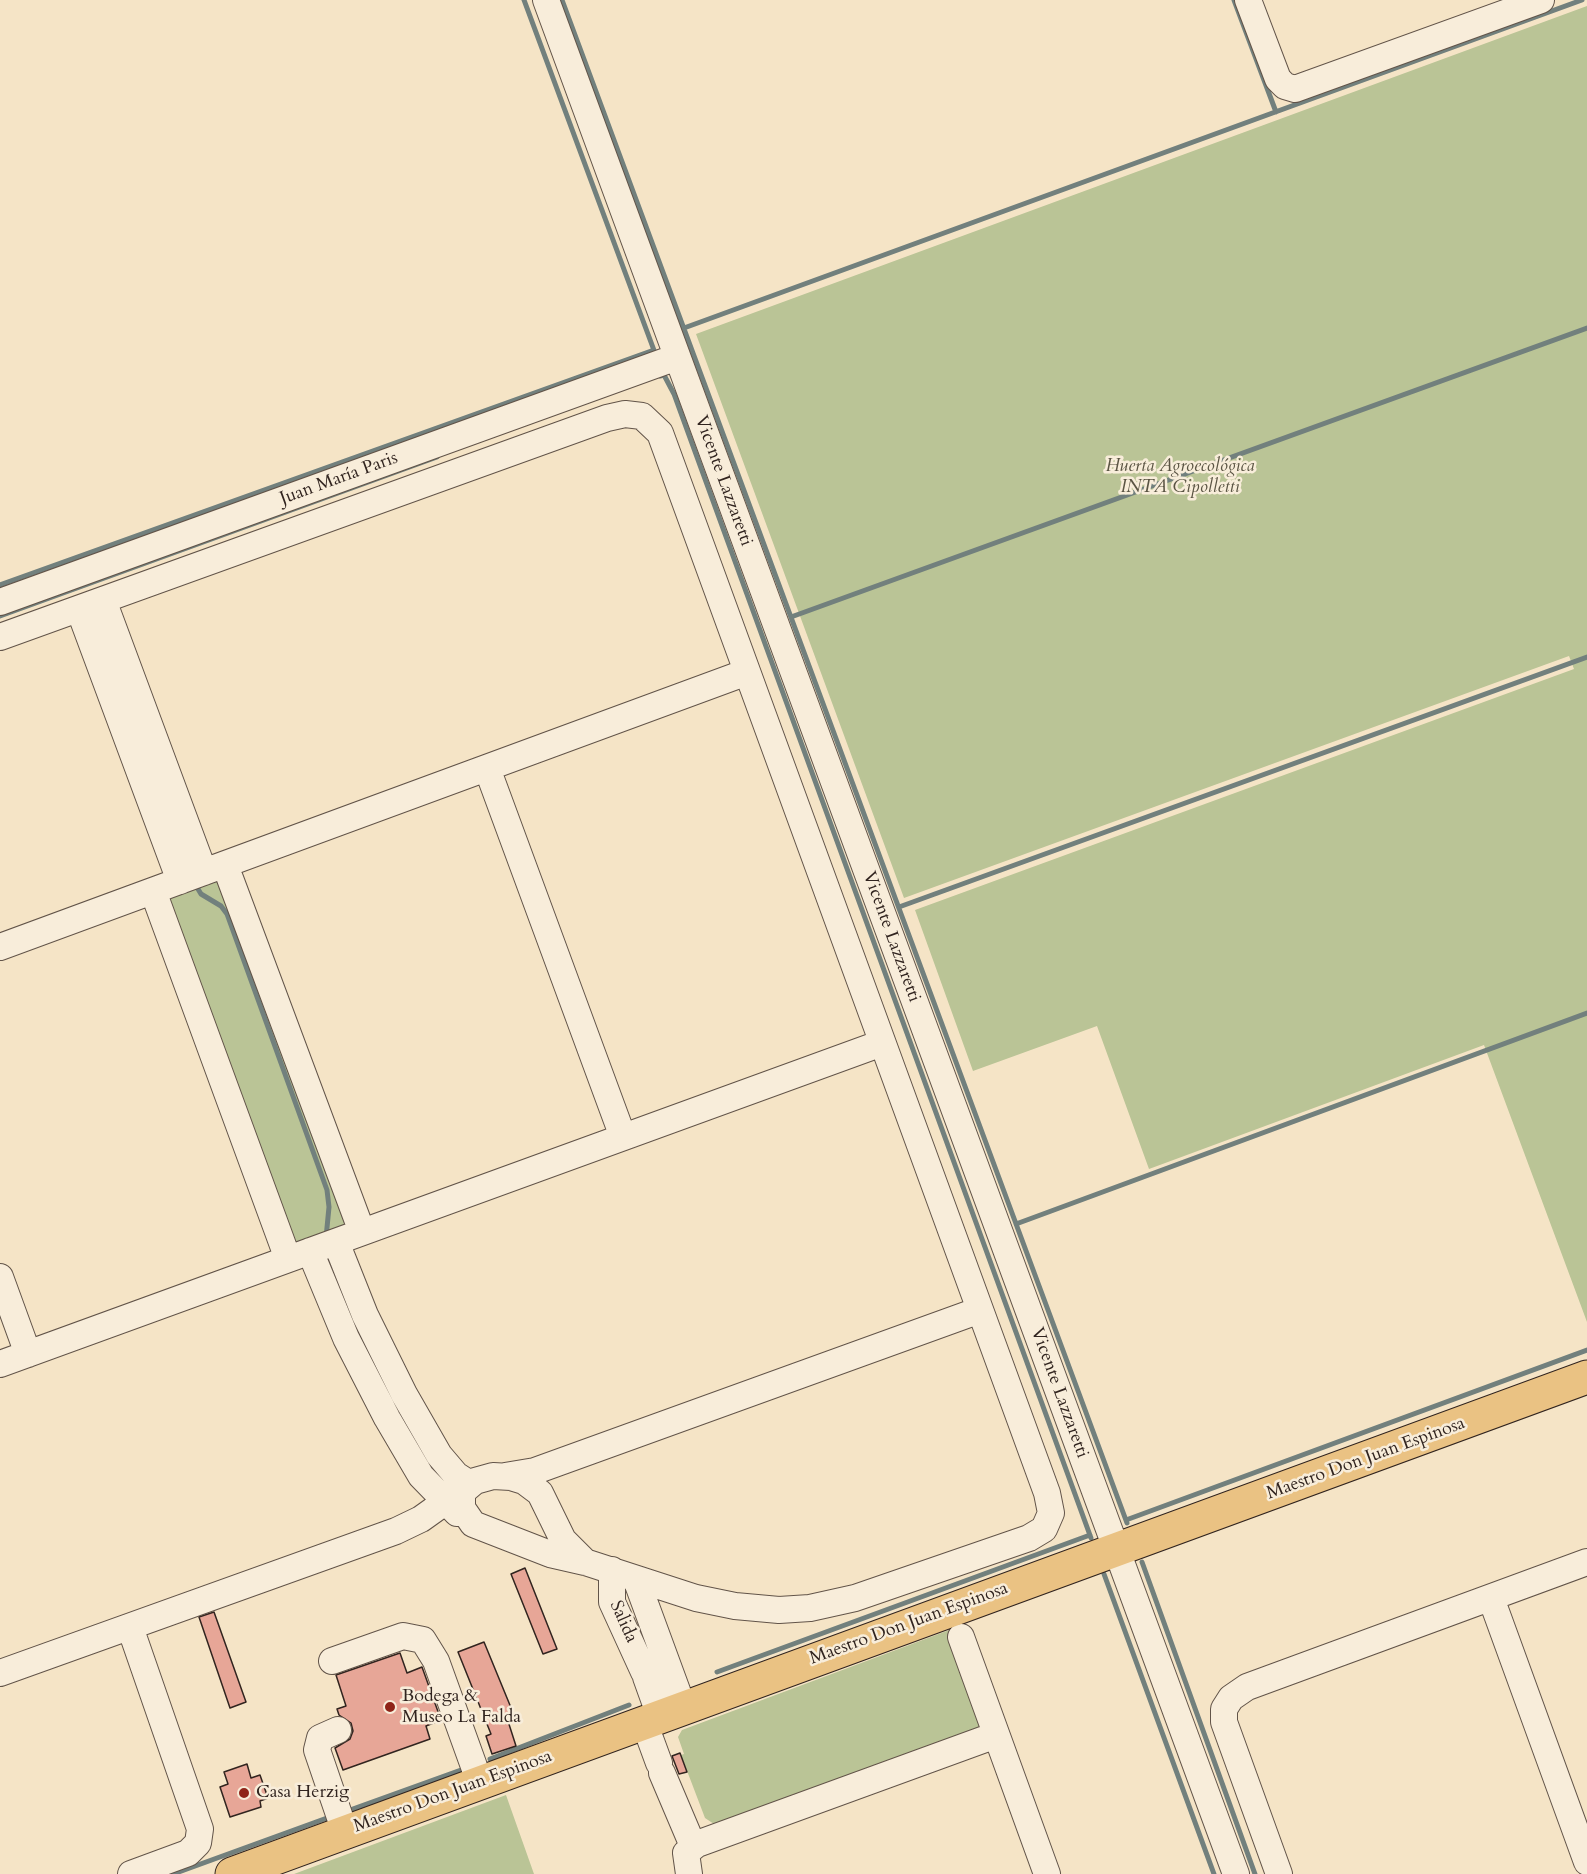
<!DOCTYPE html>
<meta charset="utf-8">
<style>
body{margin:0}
canvas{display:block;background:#f5e4c6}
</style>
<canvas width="1587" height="1874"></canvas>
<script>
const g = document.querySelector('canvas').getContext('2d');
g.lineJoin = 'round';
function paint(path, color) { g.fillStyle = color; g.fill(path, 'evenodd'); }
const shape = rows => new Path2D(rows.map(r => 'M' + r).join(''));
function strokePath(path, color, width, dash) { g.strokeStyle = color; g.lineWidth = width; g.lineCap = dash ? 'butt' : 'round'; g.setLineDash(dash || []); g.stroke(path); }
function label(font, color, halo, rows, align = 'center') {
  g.font = font + ' Cardo,serif'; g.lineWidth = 5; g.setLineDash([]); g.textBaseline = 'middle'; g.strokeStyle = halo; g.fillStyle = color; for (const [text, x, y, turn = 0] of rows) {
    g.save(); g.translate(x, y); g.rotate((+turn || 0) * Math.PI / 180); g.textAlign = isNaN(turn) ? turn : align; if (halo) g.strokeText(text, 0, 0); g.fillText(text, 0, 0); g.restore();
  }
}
paint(shape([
 [1587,6,1587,1322,1484,1045,1149,1169,1097,1026,973,1071,915,910,1574,669,1569,656,904,898,696,334],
 [217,879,346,1223,344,1227,294,1245,168,897],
 [952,1629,982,1724,980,1728,717,1826,705,1818,681,1755,684,1754,678,1737,682,1730],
 [506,1795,534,1874,294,1874]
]), '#bac496');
strokePath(shape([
 [524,0,655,353],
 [562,0,1127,1523],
 [1234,0,1276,112],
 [684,328,1582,0],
 [660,376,664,375,674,394,1091,1538],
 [0,585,654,350],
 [0,616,437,457],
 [791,617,1587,328],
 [195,884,201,894,221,906,227,914,327,1190,329,1207,326,1238],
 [899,907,1587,657],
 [1016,1224,1587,1013],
 [1126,1520,1587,1350],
 [1142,1562,1255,1874],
 [1104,1574,1214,1874],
 [717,1672,1090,1535],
 [490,1759,629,1705],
 [350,1810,461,1770],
 [173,1874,327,1818]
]), '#72807d', 5);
const building = shape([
 [525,1568,557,1649,543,1654,511,1574,525,1568],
 [214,1612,246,1702,230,1708,199,1617,214,1612],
 [484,1642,514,1715,507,1718,516,1746,492,1754,486,1736,491,1734,458,1652,484,1642],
 [400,1653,407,1673,422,1667,441,1720,426,1726,430,1739,343,1770,335,1748,350,1739,353,1731,351,1723,339,1715,337,1709,346,1706,336,1675,400,1653],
 [680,1753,687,1772,679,1774,672,1756,680,1753],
 [247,1764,251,1778,260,1775,268,1798,260,1801,261,1807,230,1817,220,1787,228,1784,224,1772,247,1764]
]);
paint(building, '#e7a697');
strokePath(building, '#31241f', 1.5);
const minor = shape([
 [546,0,1236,1874],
 [1248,0,1278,79,1285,86,1295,89,1541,0],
 [103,600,204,872],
 [0,602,677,357],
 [79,609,180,881],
 [0,637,607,418,625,414,642,416,660,433,1047,1493,1051,1513,1044,1529,1029,1538,855,1598,810,1608,779,1610,735,1606,696,1598,585,1562,550,1554,473,1524,462,1508,462,1492,475,1481,493,1476,511,1477,524,1481,540,1493,563,1540,585,1562],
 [487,768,623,1137],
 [225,865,362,1232],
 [153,891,288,1259],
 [0,947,747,672],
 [310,1251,346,1338,387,1418,421,1476,457,1513],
 [0,1277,28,1354],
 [0,1364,882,1043],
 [505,1476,535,1471,980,1310],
 [612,1570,612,1602,644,1672],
 [636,1579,683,1707],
 [1491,1598,1587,1862],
 [130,1627,200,1829,198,1843,188,1853,131,1874],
 [961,1637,1047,1874],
 [332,1661,403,1636,423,1640,436,1661,480,1783],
 [0,1673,396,1531,421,1519,470,1484,456,1475,439,1455,404,1394,365,1315,336,1242],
 [646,1677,660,1716],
 [644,1722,659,1763],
 [338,1730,320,1738,317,1750,345,1832],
 [662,1773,693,1846],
 [689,1874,686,1853,697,1844,996,1735],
 [1279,1874,1224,1722,1224,1709,1231,1698,1247,1687,1587,1562]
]);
const major = shape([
 [232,1874,1587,1377]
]);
strokePath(minor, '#625449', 28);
strokePath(major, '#31241f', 35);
strokePath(minor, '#f8edda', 26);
strokePath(major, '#eac283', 33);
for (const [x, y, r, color] of [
 [390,1707,6,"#8f2418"],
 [244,1793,6,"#8f2418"]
]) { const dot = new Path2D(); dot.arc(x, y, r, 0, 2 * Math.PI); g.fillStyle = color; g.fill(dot); strokePath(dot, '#f8edda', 2); }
label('italic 18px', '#5a5443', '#f8edda', [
 ["Huerta Agroecológica",1180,467],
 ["INTA Cipolletti",1180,488]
]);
label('18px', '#31241f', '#f8edda', [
 ["Juan María Paris",339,479,-20],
 ["Vicente Lazzaretti",723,481,70],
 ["Vicente Lazzaretti",891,937,70],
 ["Vicente Lazzaretti",1059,1393,70],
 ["Maestro Don Juan Espinosa",1366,1459,-20],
 ["Salida",623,1622,66],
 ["Maestro Don Juan Espinosa",909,1624,-20],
 ["Maestro Don Juan Espinosa",453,1792,-20]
]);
label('18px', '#31241f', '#f8edda', [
 ["Bodega &",402,1697],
 ["Museo La Falda",402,1718],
 ["Casa Herzig",256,1793]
], 'left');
</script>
